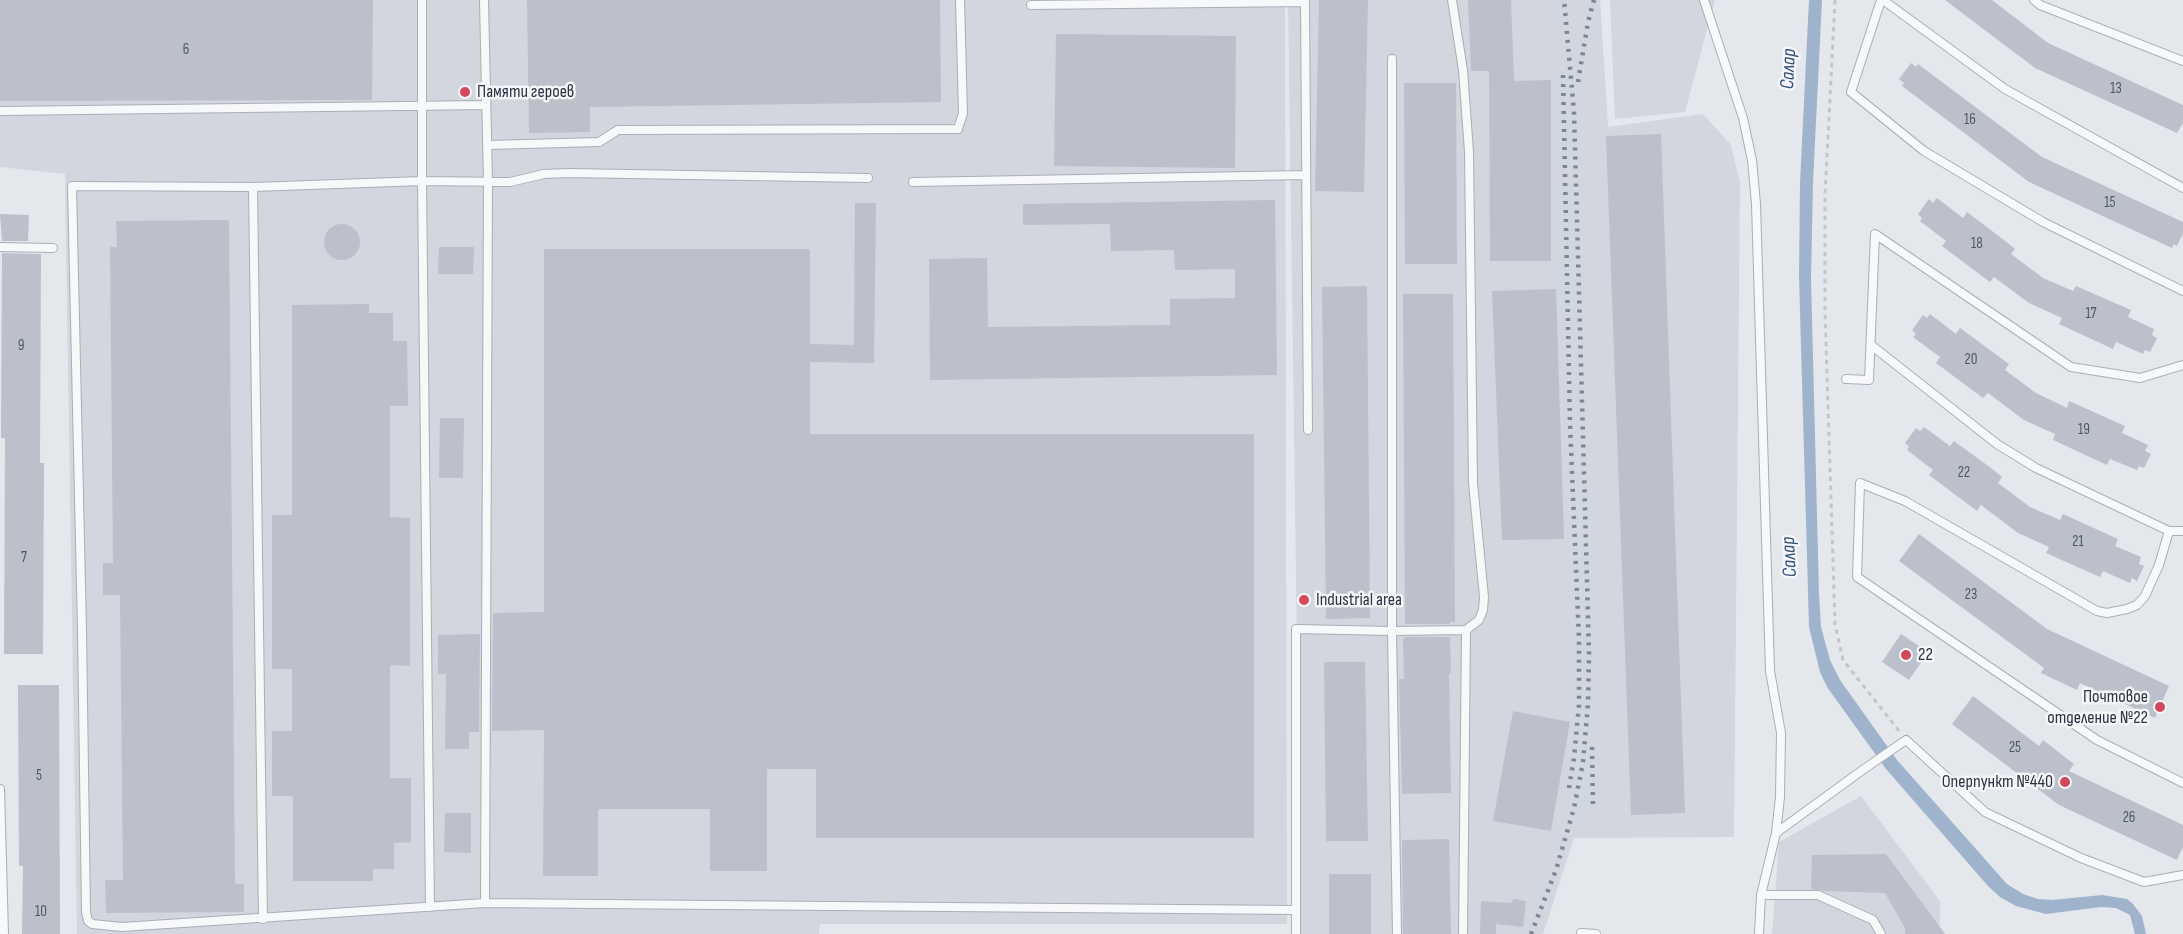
<!DOCTYPE html>
<meta charset="utf-8">
<style>
body{margin:0}
canvas{display:block;background:#e4e7ec}
</style>
<canvas width="2183" height="934"></canvas>
<script>
const g = document.querySelector('canvas').getContext('2d');
g.lineJoin = 'round';
function paint(path, color) { g.fillStyle = color; g.fill(path, 'evenodd'); }
const shape = rows => new Path2D(rows.map(r => 'M' + r).join(''));
function strokePath(path, color, width, dash) { g.strokeStyle = color; g.lineWidth = width; g.lineCap = dash ? 'butt' : 'round'; g.setLineDash(dash || []); g.stroke(path); }
function label(font, color, halo, rows, align = 'center') {
  g.font = font + ' "Sofia Sans Condensed",sans-serif'; g.lineWidth = 5; g.setLineDash([]); g.textBaseline = 'middle'; g.strokeStyle = halo; g.fillStyle = color; for (const [text, x, y, turn = 0] of rows) {
    g.save(); g.translate(x, y); g.rotate((+turn || 0) * Math.PI / 180); g.textAlign = isNaN(turn) ? turn : align; if (halo) g.strokeText(text, 0, 0); g.fillText(text, 0, 0); g.restore();
  }
}
paint(shape([
 [0,0,1285,0,1287,924,820,924,819,934,77,934,65,174,0,167],
 [1288,0,1600,0,1608,127,1703,114,1731,145,1740,183,1734,837,1574,838,1543,934,1301,934],
 [1610,0,1715,0,1685,112,1615,119],
 [1861,796,1940,901,1940,934,1772,934,1779,842]
]), '#d2d6de');
paint(shape([
 [1809,0,1822,0,1813,182,1811,279,1819,594,1821,627,1830,660,1840,680,1897,760,2007,884,2023,894,2038,899,2052,900,2102,895,2127,899,2133,904,2142,916,2146,934,2135,934,2130,915,2116,908,2101,907,2046,914,2016,906,2000,897,1988,886,1886,769,1827,687,1820,672,1809,627,1799,276,1800,183]
]), '#9fb4cc');
paint(shape([
 [0,0,373,0,372,100,0,101],
 [527,0,940,0,941,102,590,107,590,132,529,133],
 [1319,0,1368,0,1364,192,1315,191],
 [1468,0,1511,0,1514,81,1551,80,1551,261,1490,261,1489,71,1471,71],
 [1945,0,1992,0,2048,43,2183,105,2183,123,2177,133,2035,68],
 [1056,34,1236,36,1235,168,1054,166],
 [1911,63,1916,67,1918,64,2042,157,2183,222,2183,233,2177,246,2174,244,2172,248,2029,182,1902,86,1904,83,1899,79],
 [1404,83,1456,83,1457,264,1405,264],
 [1661,134,1685,813,1631,815,1606,136],
 [1937,198,1963,218,1967,212,2004,240,2015,249,2011,254,2043,278,2073,291,2076,286,2131,310,2128,317,2154,329,2152,335,2157,338,2150,352,2145,350,2143,354,2116,342,2113,349,2059,324,2062,318,2029,303,1994,277,1990,282,1942,246,1946,241,1920,221,1922,218,1918,214,1929,199,1933,203],
 [1275,200,1277,375,930,380,929,259,987,258,988,327,1170,325,1170,299,1235,298,1235,269,1175,270,1174,250,1111,251,1110,224,1023,225,1023,204],
 [855,203,876,203,874,363,810,362,810,434,1254,434,1254,838,816,838,816,769,767,769,767,871,710,871,710,809,598,809,598,876,543,876,544,730,492,731,493,613,544,612,544,249,810,249,810,344,854,345],
 [0,214,29,215,28,241,2,241],
 [229,220,235,884,244,884,244,912,106,913,105,880,123,880,120,595,103,595,103,563,113,563,110,247,117,247,116,221],
 '324 242a18 18 0 1 1 36 0a18 18 0 1 1-36 0Z',
 [439,247,474,247,473,274,438,274],
 [2,253,41,254,40,463,44,463,43,654,4,654,5,438,1,438],
 [1367,286,1370,618,1326,619,1322,287],
 [1556,289,1564,539,1502,540,1492,291],
 [1403,294,1453,294,1455,622,1450,622,1450,624,1405,624],
 [369,304,369,313,393,313,393,341,407,341,408,406,390,406,390,517,410,518,410,666,390,665,390,778,411,778,411,842,394,843,394,869,373,869,373,881,293,881,293,796,272,796,272,731,292,731,292,669,272,669,272,515,292,515,292,305],
 [1930,314,1956,334,1960,328,2009,364,2005,370,2036,393,2067,408,2069,401,2125,426,2122,433,2148,445,2145,451,2151,454,2144,468,2139,466,2137,470,2110,459,2107,465,2053,440,2055,434,2024,420,1988,393,1983,398,1936,363,1940,357,1913,337,1916,334,1912,330,1923,315,1927,318],
 [440,418,464,418,463,478,439,478],
 [1924,427,1950,446,1954,441,1991,468,2002,477,1998,483,2030,507,2060,520,2063,514,2118,539,2115,546,2141,557,2139,564,2144,566,2137,581,2132,578,2130,583,2103,571,2100,577,2046,553,2049,547,2018,533,1981,505,1977,511,1929,475,1933,470,1907,450,1909,446,1905,443,1916,428,1920,431],
 [1919,534,2047,629,2169,686,2155,718,2080,683,2077,690,2041,673,2044,668,1899,561],
 [480,634,479,732,469,732,469,749,445,749,446,674,438,674,438,635],
 [1901,634,1928,652,1909,680,1882,662],
 [1405,637,1450,637,1451,673,1449,673,1451,793,1402,794,1399,679,1404,679,1403,639],
 [1324,662,1365,662,1368,841,1326,841],
 [18,685,59,685,60,934,22,934,23,866,19,866],
 [1973,696,2039,746,2043,740,2074,764,2069,771,2183,825,2183,847,2177,860,2059,805,1952,724],
 [1513,711,1570,722,1551,831,1493,821],
 [445,813,471,813,471,853,444,852],
 [1449,839,1451,934,1403,934,1402,840],
 [1886,854,1945,934,1905,934,1905,928,1885,893,1825,891,1811,889,1812,855],
 [1329,874,1371,874,1371,934,1329,934],
 [1513,899,1526,901,1523,927,1496,924,1496,934,1480,934,1481,901,1512,903]
]), '#bbc0ca');
const lane = shape([
 [422,0,422,181,430,907],
 [484,0,488,182,485,903],
 [1305,0,1308,430],
 [1704,0,1743,118,1752,160,1756,204,1770,671,1781,733,1780,797,1776,833,1761,895,1759,934],
 [1881,0,1851,92,1924,151,2043,222,2183,291],
 [1883,0,2005,89,2183,188],
 [2034,0,2040,5,2183,61],
 [1031,5,1305,2],
 [1392,59,1392,631,1397,934],
 [0,111,486,105],
 [488,145,599,142,618,130,958,129,963,113,960,0],
 [868,178,569,173,544,174,510,182,422,181,253,187,72,186,82,630,86,912,88,921,92,924,122,927,485,903,1296,910],
 [913,182,1306,175],
 [253,187,263,919],
 [0,247,53,248],
 [1871,345,1997,444,2036,468,2169,531,2183,531],
 [1846,379,1869,380,1875,234,2071,367,2140,378,2183,365],
 [2169,531,2159,565,2145,596,2137,605,2127,609,2107,613,2097,611,1905,501,1860,483,1857,577,2097,740,2183,783],
 [0,789,4,934],
 [1776,833,1864,769,1906,740,1985,812,2081,858,2144,882,2183,875],
 [1761,895,1818,895,1873,920,1881,934],
 [1581,933,1596,934],
 [1296,934,1296,629,1392,631,1466,630,1479,620,1483,610,1484,597,1473,483,1469,152,1463,70,1452,0],
 [1463,934,1466,630]
]);
strokePath(lane, '#a9aeb7', 10);
strokePath(shape([
 [1835,0,1825,195,1825,312,1835,624,1843,660,1900,732]
]), '#c2c5cb', 3, [4.5, 4.5]);
strokePath(lane, '#f7f8fa', 8);
strokePath(shape([
 [1563,75,1570,424,1579,640,1579,705,1574,758,1569,788],
 [1578,82,1588,22,1594,0],
 [1592,747,1593,808],
 [1531,934,1556,870,1574,808,1583,762,1588,704,1589,654,1574,112,1564,0]
]), '#7d8696', 4.5, [3, 6]);
for (const [x, y, r, color] of [
 [465,92,6,"#d1495b"],
 [1304,600,6,"#d1495b"],
 [1906,655,6,"#d1495b"],
 [2160,707,6,"#d1495b"],
 [2065,782,6,"#d1495b"]
]) { const dot = new Path2D(); dot.arc(x, y, r, 0, 2 * Math.PI); g.fillStyle = color; g.fill(dot); strokePath(dot, '#f4f6f9', 2); }
label('15px', '#4f5766', null, [
 ["6",186,50],
 ["13",2116,89],
 ["16",1970,120],
 ["15",2110,203],
 ["18",1977,244],
 ["17",2091,314],
 ["9",21,346],
 ["20",1971,360],
 ["19",2084,430],
 ["22",1964,473],
 ["21",2078,542],
 ["7",24,558],
 ["23",1971,595],
 ["25",2015,748],
 ["5",39,776],
 ["26",2129,818],
 ["10",41,912]
]);
label('18px', '#2b3445', '#f4f6f9', [
 ["Памяти героев",477,92],
 ["Industrial area",1316,600],
 ["22",1918,655],
 ["Почтовое",2148,697,"right"],
 ["отделение №22",2148,718,"right"],
 ["Оперпункт №440",2053,782,"right"]
], 'left');
label('italic 20px', '#34527a', '#f4f6f9', [
 ["Салар",1789,69,-87],
 ["Салар",1790,557,-93]
]);
</script>
